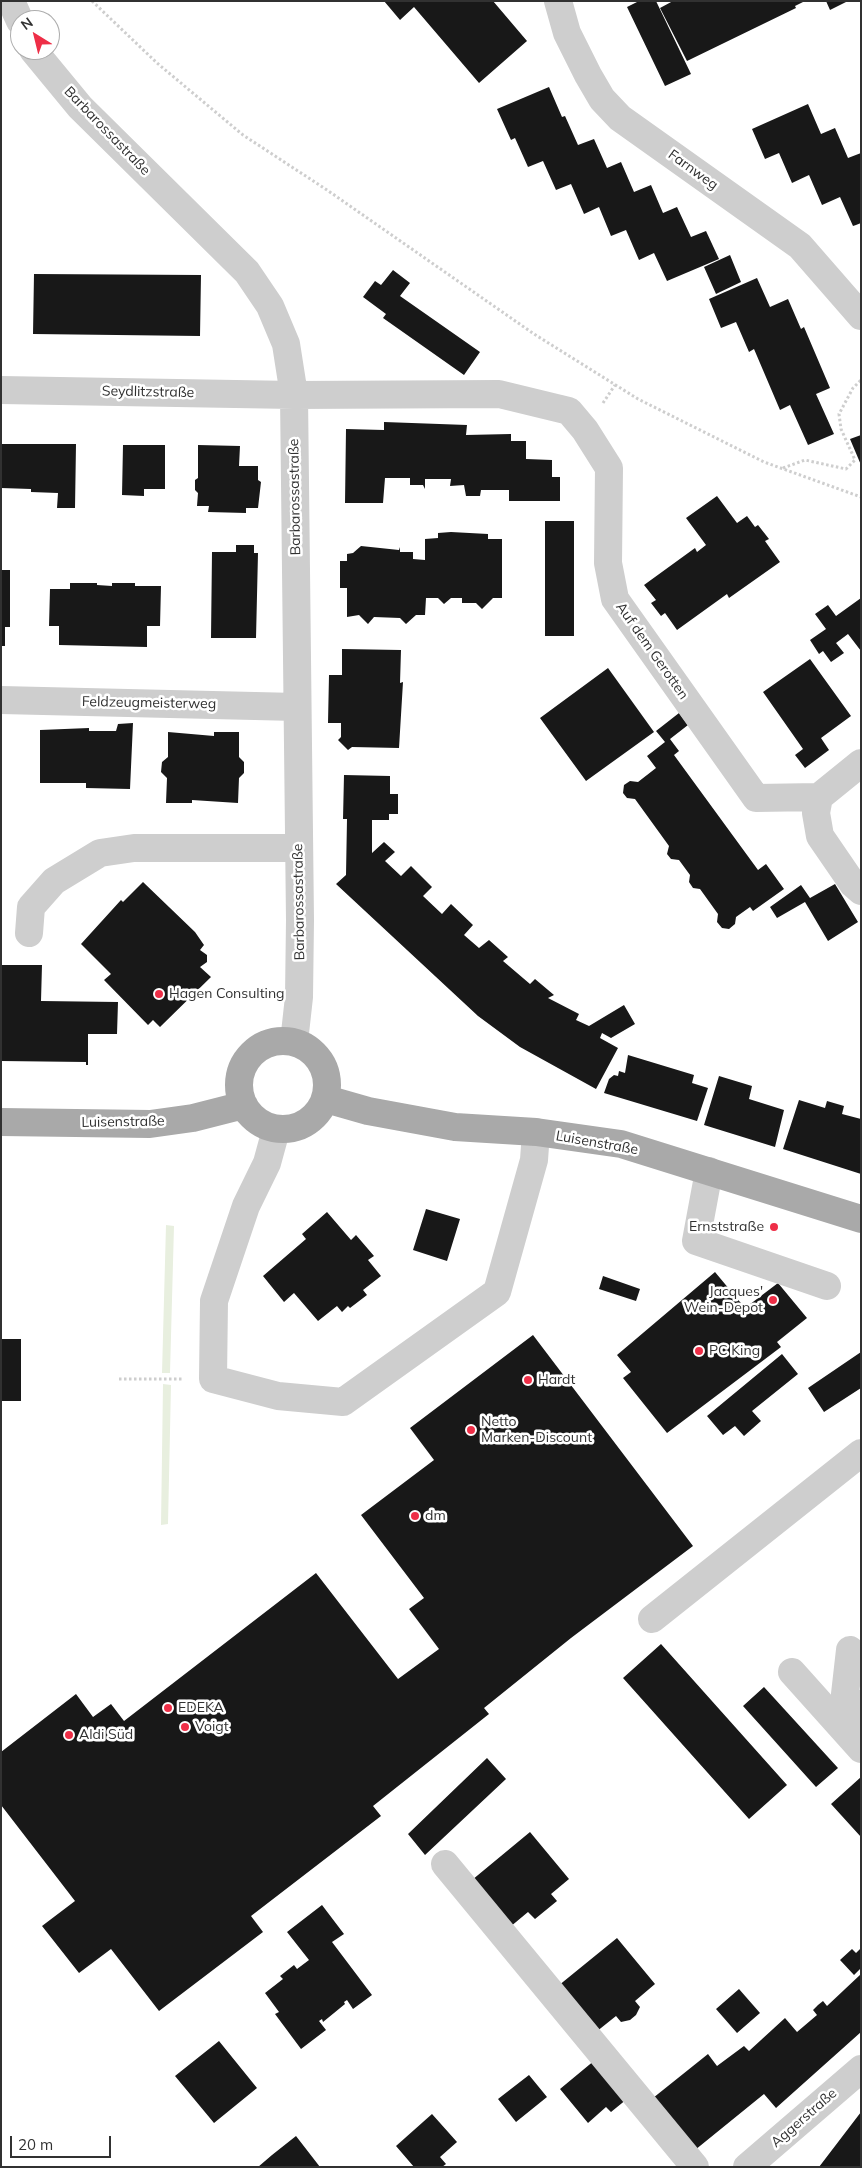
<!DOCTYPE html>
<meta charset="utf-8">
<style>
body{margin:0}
#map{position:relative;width:862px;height:2168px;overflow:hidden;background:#fff;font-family:Mulish,sans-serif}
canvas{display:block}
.frame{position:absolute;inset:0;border:2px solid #313131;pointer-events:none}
.north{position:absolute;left:10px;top:10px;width:50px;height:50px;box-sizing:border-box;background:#fff;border:1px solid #adadad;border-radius:50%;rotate:324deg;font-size:14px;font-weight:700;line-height:20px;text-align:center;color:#313131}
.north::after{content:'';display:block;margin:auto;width:18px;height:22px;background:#ee2e47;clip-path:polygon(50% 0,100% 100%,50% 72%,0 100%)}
.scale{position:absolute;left:10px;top:2136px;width:101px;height:22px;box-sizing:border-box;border:2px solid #313131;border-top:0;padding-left:6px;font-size:15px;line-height:18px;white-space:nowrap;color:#313131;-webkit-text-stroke:4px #fff;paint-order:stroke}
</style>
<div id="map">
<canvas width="862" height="2168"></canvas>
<div class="frame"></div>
<div class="north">N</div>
<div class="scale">20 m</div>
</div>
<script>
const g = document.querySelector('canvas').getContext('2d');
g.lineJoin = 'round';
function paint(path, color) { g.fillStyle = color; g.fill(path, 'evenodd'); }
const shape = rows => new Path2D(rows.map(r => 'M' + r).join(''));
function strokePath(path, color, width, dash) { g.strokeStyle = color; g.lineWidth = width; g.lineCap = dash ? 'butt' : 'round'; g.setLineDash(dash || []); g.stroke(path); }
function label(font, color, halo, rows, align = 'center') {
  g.font = font + ' Mulish,sans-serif'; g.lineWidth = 5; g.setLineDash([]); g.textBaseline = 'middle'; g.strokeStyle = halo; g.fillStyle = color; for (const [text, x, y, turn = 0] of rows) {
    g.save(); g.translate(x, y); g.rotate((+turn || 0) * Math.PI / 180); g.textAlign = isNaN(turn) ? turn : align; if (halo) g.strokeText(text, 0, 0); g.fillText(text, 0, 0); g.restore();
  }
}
paint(shape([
 [166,1225,174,1226,170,1373,162,1373],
 [163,1384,171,1385,168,1524,161,1525]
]), '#e8efdf');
paint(shape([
 [384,1,493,1,527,41,479,83,414,7,400,20],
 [639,1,656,1,691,74,665,86,627,7],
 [673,1,805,1,795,6,796,8,687,61,660,8],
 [826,1,848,1,830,10],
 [549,87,562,117,565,116,578,145,594,139,607,168,621,162,634,192,651,185,663,213,677,207,691,237,706,231,719,259,667,281,654,253,639,260,626,230,611,236,599,207,584,214,571,184,556,190,543,161,528,167,515,138,511,140,497,109],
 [808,104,821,134,835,128,848,158,861,153,861,223,856,225,853,226,840,197,822,205,809,175,792,183,779,153,765,159,752,129],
 [730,255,741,282,716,294,704,267],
 [393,270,410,283,400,296,480,352,464,375,383,318,386,314,363,297,375,281,381,285],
 [34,274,201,275,200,336,33,334],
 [757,278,770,307,788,299,801,329,804,327,830,388,816,394,834,434,808,445,790,405,780,410,754,349,749,352,736,322,721,328,709,299],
 [384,422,467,425,466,435,511,434,511,441,526,441,526,459,552,460,552,477,560,477,560,501,509,501,509,490,481,490,480,496,466,496,464,485,450,486,451,479,425,479,425,489,423,485,410,485,410,478,385,478,383,503,345,503,346,429,384,430],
 [861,435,861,465,850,439],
 [1,444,76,444,75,508,57,508,58,493,31,492,31,489,1,488],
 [123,445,165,445,165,489,144,489,144,496,122,495],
 [198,445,240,446,239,466,258,466,258,480,261,482,258,508,246,508,246,513,208,512,209,506,197,506,198,493,195,490,195,480,198,478],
 [717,496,737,523,747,516,755,527,758,525,769,539,765,541,780,562,729,598,727,594,677,630,665,613,661,616,651,603,656,600,644,585,695,548,697,552,706,545,686,518],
 [545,521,574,521,574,636,545,636],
 [451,532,488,534,488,539,502,539,502,598,493,598,482,609,476,603,462,603,462,598,451,598,444,604,438,598,426,598,425,615,416,615,406,624,400,618,374,617,368,624,359,615,347,617,347,588,340,588,340,561,347,561,347,554,353,553,361,546,399,550,400,547,400,552,413,552,413,559,425,560,425,539,438,538,438,533],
 [236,545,254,545,254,553,258,553,256,638,211,638,212,552,236,552],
 [1,570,10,570,10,627,5,627,5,646,1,646],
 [70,583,97,583,97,585,112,586,112,583,135,583,135,586,161,586,160,626,147,626,147,647,59,645,59,626,49,626,50,589,70,589],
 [861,598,861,651,848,634,836,643,844,653,831,662,823,651,819,654,810,640,826,629,815,614,828,605,836,616],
 [342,649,401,650,400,683,403,682,399,748,352,747,348,750,338,740,341,737,341,723,328,723,329,675,342,675],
 [810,659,851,716,821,738,829,750,805,768,795,755,803,749,763,692],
 [608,668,654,732,586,781,540,718],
 [679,713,688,725,670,739,679,751,674,755,758,870,766,864,784,889,753,911,750,907,736,917,735,924,729,929,722,928,717,922,718,914,700,889,693,888,689,882,690,875,679,860,671,859,667,854,669,846,635,799,627,798,623,793,624,785,630,781,638,782,656,768,647,756,665,742,656,731],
 [133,723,130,789,86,788,86,783,40,783,40,730,89,728,89,731,116,731,118,724],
 [168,732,214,736,214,732,239,732,239,757,244,762,244,773,239,778,238,803,192,800,192,803,166,803,167,778,161,772,162,762,168,757],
 [344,775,390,776,390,794,398,794,398,814,389,814,389,820,372,820,372,853,384,842,395,852,385,861,401,876,411,866,432,887,423,896,442,914,451,904,473,925,464,935,479,948,489,940,508,957,503,961,530,984,535,979,554,995,548,998,579,1014,576,1020,589,1026,624,1005,635,1024,611,1038,602,1033,600,1038,618,1048,596,1089,520,1047,478,1016,336,884,346,875,347,819,343,819],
 [143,882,195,932,204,945,200,950,207,955,207,962,200,967,211,977,160,1027,153,1020,148,1025,104,980,111,974,81,944,121,900,123,902],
 [835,884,858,922,828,941,805,902,777,918,770,907,801,885,810,898],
 [1,965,42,965,41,1001,118,1002,117,1034,88,1034,88,1065,86,1065,86,1062,1,1061],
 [628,1055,694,1075,692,1083,708,1088,697,1121,604,1093,609,1079,614,1075,618,1076,619,1071,625,1073],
 [719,1076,752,1086,749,1099,784,1110,775,1147,704,1125],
 [799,1100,825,1108,827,1101,844,1106,842,1114,861,1119,861,1174,783,1149],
 [426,1209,460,1219,447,1261,413,1250],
 [327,1212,351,1240,356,1235,374,1256,368,1260,381,1276,363,1290,367,1295,350,1308,348,1306,342,1312,337,1306,318,1321,294,1293,284,1302,263,1276,306,1239,302,1234],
 [715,1272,745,1308,778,1283,807,1318,777,1342,781,1347,667,1433,623,1378,631,1372,617,1355],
 [603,1276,640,1289,636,1301,599,1289],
 [533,1335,693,1546,571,1638,484,1708,489,1714,373,1806,381,1816,251,1916,263,1932,159,2011,111,1949,79,1973,42,1926,75,1901,1,1805,1,1752,76,1694,93,1717,111,1704,124,1721,316,1573,398,1679,439,1649,409,1609,424,1598,361,1515,434,1460,410,1428],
 [1,1339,21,1339,21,1401,1,1401],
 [861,1352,861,1388,824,1412,808,1388],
 [782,1354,798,1374,752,1411,761,1421,744,1436,735,1426,723,1435,707,1416],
 [661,1644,787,1785,749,1819,623,1678],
 [764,1687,838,1768,816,1787,743,1706],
 [487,1758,506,1779,425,1855,408,1834],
 [861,1777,861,1837,831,1804],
 [530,1832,569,1879,551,1894,557,1901,535,1919,528,1912,510,1927,472,1880],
 [322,1905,344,1934,332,1942,372,1995,353,2009,347,2000,344,2002,345,2004,323,2022,322,2019,319,2021,326,2030,301,2049,275,2014,279,2012,265,1993,283,1979,280,1976,294,1965,297,1969,309,1960,287,1932],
 [617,1938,655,1984,635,2001,640,2007,636,2015,630,2020,621,2022,616,2016,596,2032,558,1986],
 [861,1948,861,1968,854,1975,840,1960,852,1949,856,1953],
 [861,1974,861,2032,776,2108,764,2094,695,2150,653,2098,708,2054,717,2066,744,2046,749,2051,785,2018,797,2032,817,2015,813,2010,818,2005,823,2001,827,2006],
 [739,1989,760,2013,737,2033,716,2009],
 [219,2041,257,2088,214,2123,175,2076],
 [595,2060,627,2099,611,2112,606,2107,588,2123,560,2089],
 [529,2075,547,2097,516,2122,498,2099],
 [861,2112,861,2167,819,2167],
 [432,2114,457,2142,440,2157,446,2164,442,2167,414,2167,396,2146],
 [296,2136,320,2167,258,2167,272,2155]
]), '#181818');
strokePath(shape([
 [92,1,157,63,243,135,327,190,534,334,638,399,764,462,861,497],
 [603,403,615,385],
 [783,468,805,460,846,469,855,460,841,429,839,414,853,388,861,380],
 [119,1379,183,1379]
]), '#cecece', 3, [2.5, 2.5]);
strokePath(shape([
 [11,1,20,21],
 [558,1,567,33,588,75,602,99,620,118,800,246,861,316],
 [33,50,80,107,247,272,270,306,286,344,294,395,300,920,299,997,294,1042],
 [1,390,294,395,499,394,569,411,585,430,609,468,608,563,615,599,756,798,819,797],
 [1,700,297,707],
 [861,763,819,797,816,813,820,836,853,884,861,891],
 [29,933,31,907,54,881,100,853,134,848,299,848],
 [276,1130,267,1163,246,1206,214,1301,213,1379,278,1396,343,1402,497,1292,534,1160,536,1132],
 [709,1171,696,1241,827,1286],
 [652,1619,861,1453],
 [850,1650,845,1694,861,1713],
 [792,1672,861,1749],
 [445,1864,695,2167],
 [747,2167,861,2069]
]), '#cecece', 28);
strokePath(shape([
 '239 1085a44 44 0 1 1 88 0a44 44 0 1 1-88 0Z',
 [326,1099,368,1111,455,1127,536,1132,621,1144,861,1219],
 [1,1122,150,1124,193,1118,244,1105]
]), '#a9a9a9', 28);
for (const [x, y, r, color] of [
 [159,994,5,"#ee2e47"],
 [774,1227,5,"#ee2e47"],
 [773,1300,5,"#ee2e47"],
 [699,1351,5,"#ee2e47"],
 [528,1380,5,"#ee2e47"],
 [471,1430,5,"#ee2e47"],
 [415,1516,5,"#ee2e47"],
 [168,1708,5,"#ee2e47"],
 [185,1727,5,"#ee2e47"],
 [69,1735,5,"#ee2e47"]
]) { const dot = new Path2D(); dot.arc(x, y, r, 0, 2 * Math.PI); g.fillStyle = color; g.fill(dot); strokePath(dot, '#fff', 2); }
label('14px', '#313131', '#fff', [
 ["Barbarossastraße",107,131,46],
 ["Farnweg",693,170,36],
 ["Seydlitzstraße",148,392,1],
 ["Barbarossastraße",295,497,-91],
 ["Auf dem Gerotten",652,651,55],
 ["Feldzeugmeisterweg",149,703,1],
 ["Barbarossastraße",299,902,-91],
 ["Luisenstraße",123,1122,-1],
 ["Luisenstraße",597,1143,10],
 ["Aggerstraße",804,2118,-41]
]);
label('14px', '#313131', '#fff', [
 ["Hagen Consulting",169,994],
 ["Ernststraße",764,1227,"right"],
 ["Jacques'",763,1292,"right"],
 ["Wein-Depot",763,1308,"right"],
 ["PC King",709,1351],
 ["Hardt",538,1380],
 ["Netto",481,1422],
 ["Marken-Discount",481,1438],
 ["dm",425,1516],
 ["EDEKA",178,1708],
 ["Voigt",195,1727],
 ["Aldi Süd",79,1735]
], 'left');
</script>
